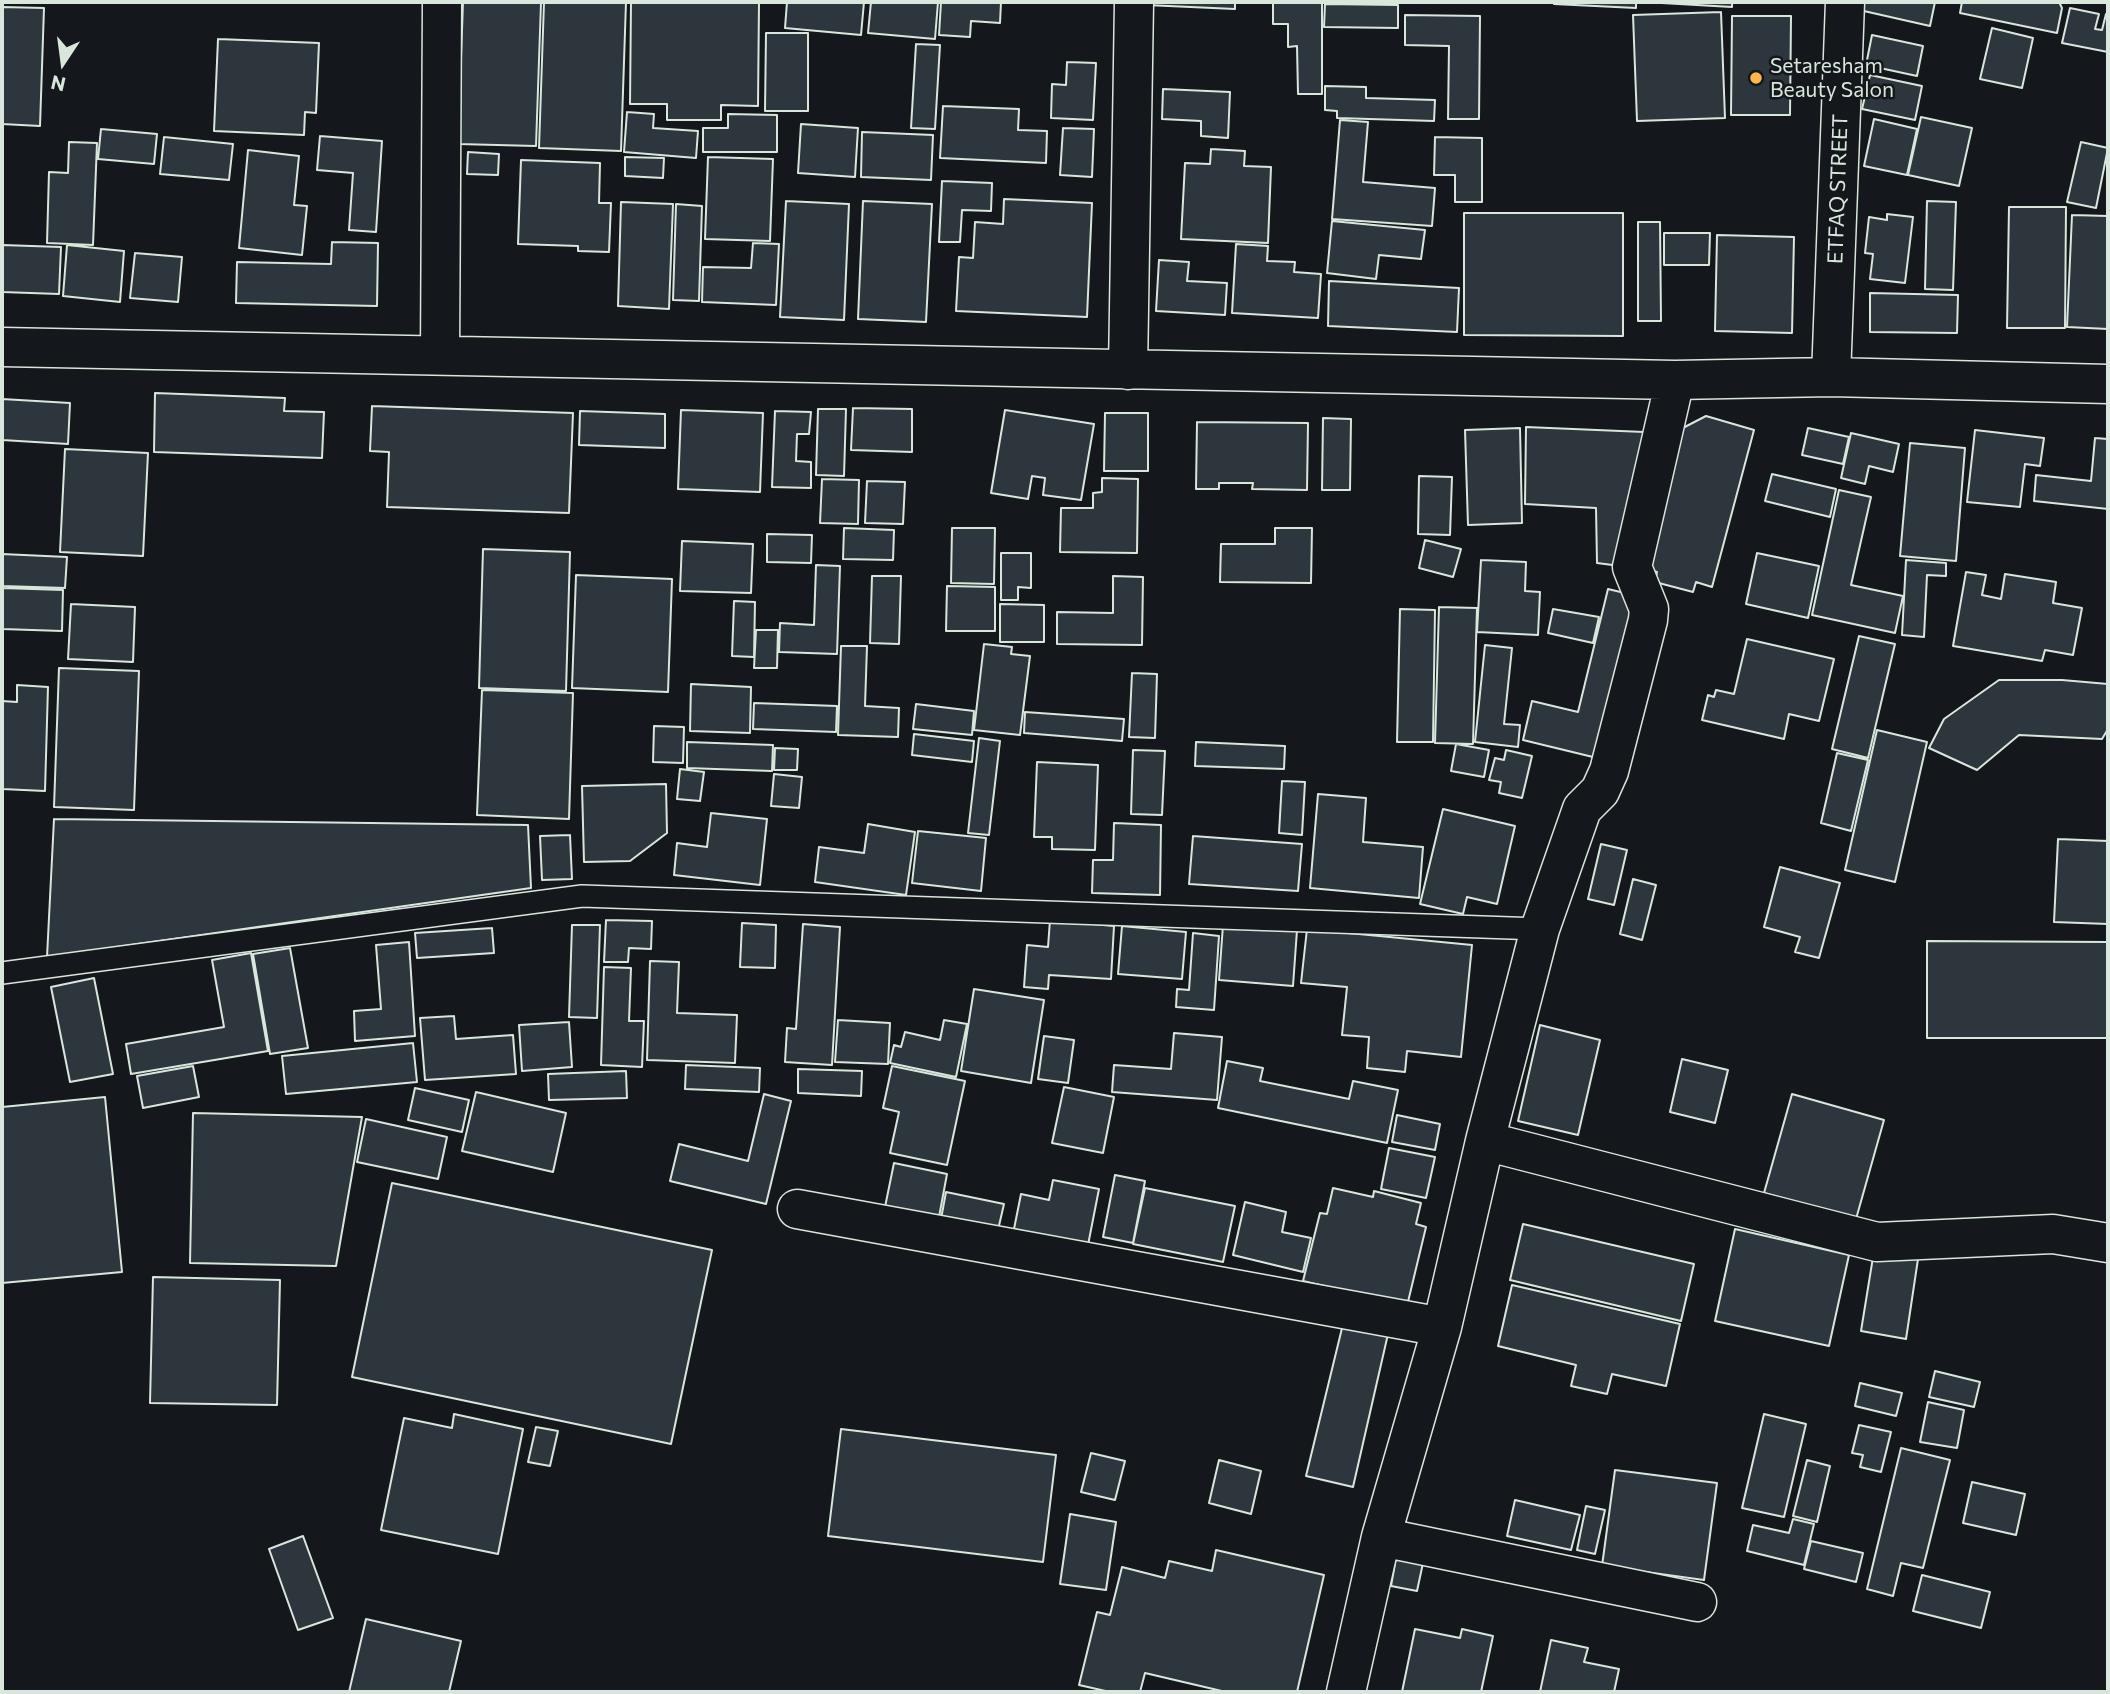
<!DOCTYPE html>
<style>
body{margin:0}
#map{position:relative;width:2110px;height:1694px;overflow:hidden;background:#14181c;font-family:Commissioner,sans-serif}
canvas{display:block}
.frame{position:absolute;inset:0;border:4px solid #d8e6dc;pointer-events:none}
.north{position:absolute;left:28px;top:28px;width:70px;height:70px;-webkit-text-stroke:5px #14181c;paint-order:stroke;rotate:193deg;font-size:19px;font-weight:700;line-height:28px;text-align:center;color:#d8e6dc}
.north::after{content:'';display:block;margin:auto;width:24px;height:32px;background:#d8e6dc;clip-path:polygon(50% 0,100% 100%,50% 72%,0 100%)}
</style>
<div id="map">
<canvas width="2110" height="1694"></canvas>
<div class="frame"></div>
<div class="north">N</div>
</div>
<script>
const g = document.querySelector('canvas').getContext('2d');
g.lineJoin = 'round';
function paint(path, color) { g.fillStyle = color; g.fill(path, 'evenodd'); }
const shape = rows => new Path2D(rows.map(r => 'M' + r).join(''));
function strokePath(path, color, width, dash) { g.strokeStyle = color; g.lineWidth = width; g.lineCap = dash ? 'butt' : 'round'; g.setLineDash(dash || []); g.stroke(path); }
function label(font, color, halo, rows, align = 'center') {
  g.font = font + ' Commissioner,sans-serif'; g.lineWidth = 5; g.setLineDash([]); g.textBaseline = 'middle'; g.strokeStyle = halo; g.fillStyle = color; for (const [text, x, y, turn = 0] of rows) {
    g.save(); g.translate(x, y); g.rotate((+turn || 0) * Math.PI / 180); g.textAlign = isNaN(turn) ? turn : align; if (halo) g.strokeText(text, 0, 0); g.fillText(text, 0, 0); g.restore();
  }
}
const building = shape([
 [463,2,541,3,536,146,458,144,463,2],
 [544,2,626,2,621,151,539,148,544,2],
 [631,2,759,2,758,106,721,105,721,120,667,120,667,104,630,104,631,2],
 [787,2,864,2,861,35,785,28,787,2],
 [871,2,938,2,935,39,868,33,871,2],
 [941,2,1001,2,1000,23,971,21,970,37,939,35,941,2],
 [1147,2,1235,2,1235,9,1146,5,1147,2],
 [1273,2,1322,2,1322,94,1298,94,1297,46,1288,47,1288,24,1273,24,1273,2],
 [1554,2,1636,2,1636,8,1554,4,1554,2],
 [1644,2,1732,2,1732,7,1644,2],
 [1857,2,1935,2,1930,26,1855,9,1857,2],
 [1962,2,2059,2,2062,8,2057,33,1960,13,1962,2],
 [1325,4,1398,5,1398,28,1324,27,1325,4],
 [2,7,44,8,40,126,2,124,2,7],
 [2070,8,2099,14,2095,29,2102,30,2106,14,2108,15,2108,52,2062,43,2070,8],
 [1721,12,1725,118,1637,121,1633,15,1721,12],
 [1405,15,1480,16,1479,119,1448,119,1449,46,1405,45,1405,15],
 [1732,16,1791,16,1790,115,1731,115,1732,16],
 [1992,28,2033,38,2022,88,1980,79,1992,28],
 [766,33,808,33,808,111,765,111,766,33],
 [1872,35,1923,46,1917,76,1866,65,1872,35],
 [218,39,319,43,316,113,305,112,304,135,214,131,218,39],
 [916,44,940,45,935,129,911,128,916,44],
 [1067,62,1096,63,1093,120,1051,118,1052,84,1066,85,1067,62],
 [1870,75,1922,86,1915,120,1862,109,1870,75],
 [1325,86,1366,87,1366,98,1435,100,1434,121,1337,118,1337,111,1325,110,1325,86],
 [1163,89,1230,92,1228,138,1201,136,1201,121,1162,119,1163,89],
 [943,106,1019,109,1018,130,1047,131,1046,163,940,158,943,106],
 [627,112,654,114,653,128,698,131,696,158,624,152,627,112],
 [728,114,777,115,777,152,703,152,703,128,728,128,728,114],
 [1921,117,1972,128,1959,186,1908,175,1921,117],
 [1874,119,1917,129,1907,175,1864,166,1874,119],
 [1340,120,1368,122,1363,182,1435,188,1432,226,1332,219,1340,120],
 [801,124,858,128,855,177,798,173,801,124],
 [1063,128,1094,129,1092,177,1060,175,1063,128],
 [101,129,157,134,154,164,98,159,101,129],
 [862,132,933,135,931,180,861,177,862,132],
 [320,136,382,141,376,232,349,230,353,173,317,170,320,136],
 [164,137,233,144,229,180,160,174,164,137],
 [1435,137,1482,138,1482,202,1455,202,1455,175,1434,175,1435,137],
 [69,142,97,143,93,245,47,243,49,172,68,173,69,142],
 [2081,142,2108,148,2096,208,2067,202,2081,142],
 [1211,149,1245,151,1244,166,1271,167,1268,243,1181,239,1185,163,1210,164,1211,149],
 [248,150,299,156,294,205,307,206,302,255,239,248,248,150],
 [468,152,499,154,498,175,467,174,468,152],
 [625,157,664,158,663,178,625,176,625,157],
 [708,157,773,159,770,241,705,239,708,157],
 [521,160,600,163,599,203,611,203,609,252,578,251,578,246,518,244,521,160],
 [942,181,992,183,991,211,962,210,960,242,939,242,942,181],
 [1004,199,1092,203,1087,317,956,311,959,257,973,258,975,222,1003,224,1004,199],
 [786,201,849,204,844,320,780,317,786,201],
 [863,201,932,204,926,322,858,319,863,201],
 [1927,201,1956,202,1953,290,1925,289,1927,201],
 [621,202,673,204,669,309,618,306,621,202],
 [676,204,702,206,699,301,673,300,676,204],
 [2009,207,2066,207,2065,328,2007,328,2009,207],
 [1464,213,1623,213,1623,336,1464,335,1464,213],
 [1887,214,1913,217,1905,283,1870,279,1873,254,1865,253,1869,217,1887,220,1887,214],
 [2072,215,2108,216,2108,329,2067,327,2072,215],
 [1332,221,1425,230,1421,259,1379,255,1376,279,1327,273,1332,221],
 [1638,222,1660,222,1661,321,1638,321,1638,222],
 [1664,233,1710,233,1709,265,1664,265,1664,233],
 [1717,235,1794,237,1792,333,1715,331,1717,235],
 [332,242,378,243,377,306,236,303,237,262,331,264,332,242],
 [753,243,779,244,776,305,702,302,703,267,751,268,753,243],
 [1236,244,1268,246,1267,261,1295,262,1294,272,1321,274,1318,318,1232,313,1236,244],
 [2,245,61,247,59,294,2,292,2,245],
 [67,245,124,251,120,302,63,296,67,245],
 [135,253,182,257,178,302,130,298,135,253],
 [1159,260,1189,262,1187,281,1227,283,1225,315,1156,311,1159,260],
 [1329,281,1459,288,1457,332,1328,326,1329,281],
 [1870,293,1958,295,1957,333,1870,332,1870,293],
 [155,393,285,398,284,411,324,412,322,458,154,452,155,393],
 [2,399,70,403,68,444,2,440,2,399],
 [372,406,573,413,569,513,387,507,389,452,370,451,372,406],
 [853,408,912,409,912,452,851,450,853,408],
 [818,409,846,409,844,476,816,475,818,409],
 [681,410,763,413,760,492,678,489,681,410],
 [1005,410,1094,424,1081,500,1043,495,1045,478,1032,476,1028,499,991,493,1005,410],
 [580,411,665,414,665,448,579,445,580,411],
 [775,411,811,412,809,434,797,434,796,461,811,462,811,488,772,487,775,411],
 [1105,413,1148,413,1148,471,1104,471,1105,413],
 [1706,416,1754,430,1712,587,1696,582,1693,592,1655,582,1657,572,1641,568,1677,431,1706,416],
 [1323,418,1351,419,1350,490,1322,490,1323,418],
 [1197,422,1308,423,1307,490,1252,489,1253,483,1219,483,1219,489,1196,489,1197,422],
 [1526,427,1644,432,1628,567,1597,563,1596,508,1525,504,1526,427],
 [1520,428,1522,523,1468,525,1465,430,1520,428],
 [1808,428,1849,437,1843,464,1802,455,1808,428],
 [1975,430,2044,438,2040,466,2025,464,2020,507,1967,502,1975,430],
 [1851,433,1899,444,1893,472,1869,466,1865,484,1841,478,1851,433],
 [2095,438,2108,439,2108,509,2034,501,2036,475,2091,481,2095,438],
 [1910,443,1965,448,1956,561,1900,556,1910,443],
 [65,449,148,453,143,556,60,552,65,449],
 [1772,474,1836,489,1830,517,1765,501,1772,474],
 [1419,476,1452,477,1450,535,1418,534,1419,476],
 [1102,478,1138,479,1137,553,1060,552,1061,508,1093,508,1093,493,1102,492,1102,478],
 [822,479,859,480,858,524,820,523,822,479],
 [867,481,905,482,903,524,865,523,867,481],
 [1839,490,1871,497,1851,585,1903,596,1895,633,1812,615,1839,490],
 [844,528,894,530,893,560,843,559,844,528],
 [952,528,995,528,994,584,951,583,952,528],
 [1275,528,1312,528,1311,583,1220,582,1221,544,1275,544,1275,528],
 [767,534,812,535,811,563,767,562,767,534],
 [1425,540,1461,549,1453,577,1419,568,1425,540],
 [682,541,753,544,751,593,680,591,682,541],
 [483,549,570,552,566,691,479,688,483,549],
 [1001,553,1031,553,1031,588,1018,587,1018,600,1001,600,1001,553],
 [1757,553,1819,566,1808,618,1746,604,1757,553],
 [2,554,67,557,65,588,2,586,2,554],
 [1481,560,1526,562,1525,591,1540,592,1538,635,1477,632,1481,560],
 [1906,560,1946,563,1946,576,1927,575,1924,637,1902,635,1906,560],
 [816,565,840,566,837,654,779,652,780,623,814,625,816,565],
 [1966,572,1986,575,1982,595,2001,599,2005,574,2056,582,2053,603,2082,608,2073,655,2045,650,2042,661,1953,646,1966,572],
 [576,575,672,579,668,692,572,688,576,575],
 [872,576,901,576,899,644,870,643,872,576],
 [1113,576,1143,577,1142,645,1057,644,1057,612,1113,613,1113,576],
 [947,586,995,587,995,631,946,631,947,586],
 [2,588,63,590,62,631,2,629,2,588],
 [1608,589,1637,596,1597,758,1523,740,1532,701,1578,712,1608,589],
 [734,601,755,602,754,657,732,656,734,601],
 [71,604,135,607,133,662,68,659,71,604],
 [1000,604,1044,605,1044,642,1000,642,1000,604],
 [1439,607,1477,608,1473,744,1435,743,1439,607],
 [1400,609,1435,610,1433,742,1397,742,1400,609],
 [1553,609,1599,617,1593,643,1548,633,1553,609],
 [756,630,778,630,777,668,754,668,756,630],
 [1859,636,1895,644,1868,758,1832,749,1859,636],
 [1747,639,1834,659,1819,721,1789,714,1784,739,1702,720,1708,695,1714,697,1716,690,1734,694,1747,639],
 [984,644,1012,647,1011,654,1030,656,1020,735,974,730,984,644],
 [1485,645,1512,648,1504,724,1520,725,1518,747,1475,742,1485,645],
 [841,646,867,646,865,706,899,708,898,737,838,735,841,646],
 [59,668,139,671,134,810,54,807,59,668],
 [1132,673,1157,674,1155,738,1129,737,1132,673],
 [1999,680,2062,680,2108,684,2108,729,2102,739,2019,735,1977,770,1929,748,1944,719,1999,680],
 [691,684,751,687,750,733,690,731,691,684],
 [17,685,48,687,45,791,2,789,2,701,17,702,17,685],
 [482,690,573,693,569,819,477,815,482,690],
 [754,703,837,706,836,732,753,729,754,703],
 [916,704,974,711,972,735,913,729,916,704],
 [1025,712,1124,719,1122,741,1024,733,1025,712],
 [654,726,684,727,683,763,653,762,654,726],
 [1877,730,1927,742,1895,882,1845,870,1877,730],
 [914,734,974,741,972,762,912,755,914,734],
 [979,738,1000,741,989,835,968,833,979,738],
 [687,742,773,745,772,771,687,768,687,742],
 [1196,742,1285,746,1284,769,1195,766,1196,742],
 [1456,744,1489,750,1484,777,1451,771,1456,744],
 [775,748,798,749,797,770,774,770,775,748],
 [1133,750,1165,751,1162,815,1131,814,1133,750],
 [1506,750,1532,756,1522,798,1499,793,1501,782,1489,780,1495,758,1504,760,1506,750],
 [1837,753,1868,760,1851,831,1821,823,1837,753],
 [1037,762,1098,765,1095,850,1052,849,1052,837,1034,837,1037,762],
 [680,769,704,772,700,801,677,799,680,769],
 [774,774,802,777,799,808,771,806,774,774],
 [1282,781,1305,782,1302,835,1279,833,1282,781],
 [666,784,667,833,630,861,584,862,582,786,666,784],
 [1318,794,1366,798,1363,842,1423,847,1419,898,1310,888,1318,794],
 [1443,809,1515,826,1497,904,1467,897,1463,914,1420,904,1443,809],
 [711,813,767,819,760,885,674,875,677,843,707,847,711,813],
 [54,819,528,825,531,888,47,957,54,819],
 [1114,823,1161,825,1160,895,1092,893,1093,860,1113,860,1114,823],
 [868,824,915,832,906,895,815,882,819,847,864,853,868,824],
 [918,831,986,838,981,891,912,883,918,831],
 [570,835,572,879,542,880,540,836,570,835],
 [1193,836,1302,844,1298,891,1189,884,1193,836],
 [2058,839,2108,841,2108,924,2054,922,2058,839],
 [1601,844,1627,850,1614,905,1588,899,1601,844],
 [1780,867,1840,883,1819,958,1795,952,1800,937,1764,927,1780,867],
 [1633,879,1656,885,1642,940,1620,934,1633,879],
 [606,920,652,921,651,949,629,948,628,962,604,962,606,920],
 [1050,920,1114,926,1111,979,1049,975,1048,989,1024,987,1027,945,1048,947,1050,920],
 [742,923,776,925,775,968,740,967,742,923],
 [803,924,840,927,832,1065,785,1062,787,1028,796,1029,803,924],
 [572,925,600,925,597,1018,569,1017,572,925],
 [1223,925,1297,930,1293,986,1219,980,1223,925],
 [1122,926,1186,932,1182,979,1118,974,1122,926],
 [492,928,494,953,417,958,415,933,492,928],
 [1307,929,1472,945,1461,1057,1407,1051,1405,1072,1367,1068,1369,1037,1342,1035,1347,987,1301,983,1307,929],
 [1193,933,1219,936,1214,1010,1176,1007,1177,989,1189,990,1193,933],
 [1927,941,2108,942,2108,1038,1927,1038,1927,941],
 [409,942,415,1036,355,1041,354,1011,381,1009,376,945,409,942],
 [290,948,308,1048,270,1054,253,954,290,948],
 [251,953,268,1051,131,1074,126,1044,224,1027,212,960,251,953],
 [650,961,679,962,677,1013,737,1015,735,1063,647,1060,650,961],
 [604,967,631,968,629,1021,644,1021,642,1067,601,1065,604,967],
 [94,978,113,1074,70,1082,51,987,94,978],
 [974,989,1044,1000,1031,1083,961,1071,974,989],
 [454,1016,456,1039,513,1035,516,1074,425,1080,420,1018,454,1016],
 [838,1020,890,1023,888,1064,835,1062,838,1020],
 [944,1020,967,1024,956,1077,890,1063,894,1045,901,1047,905,1032,940,1040,944,1020],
 [569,1022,572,1067,522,1071,519,1025,569,1022],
 [1540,1025,1600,1040,1578,1135,1518,1121,1540,1025],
 [1174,1033,1222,1037,1217,1100,1112,1092,1114,1065,1171,1069,1174,1033],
 [1044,1036,1074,1040,1068,1083,1038,1079,1044,1036],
 [413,1043,417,1082,286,1094,282,1056,413,1043],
 [1682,1059,1728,1070,1715,1123,1670,1112,1682,1059],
 [1227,1061,1263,1068,1260,1081,1349,1099,1353,1081,1398,1090,1387,1143,1218,1108,1227,1061],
 [686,1065,760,1068,759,1092,685,1089,686,1065],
 [193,1066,199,1097,143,1108,137,1076,193,1066],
 [892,1066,965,1081,947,1165,890,1153,899,1112,883,1108,892,1066],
 [798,1069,862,1071,861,1096,798,1093,798,1069],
 [626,1071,627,1098,549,1100,548,1074,626,1071],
 [1064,1087,1114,1097,1103,1153,1052,1143,1064,1087],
 [415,1088,469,1100,462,1132,408,1120,415,1088],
 [476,1092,566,1113,553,1172,462,1151,476,1092],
 [764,1094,791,1101,766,1204,670,1181,679,1144,748,1161,764,1094],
 [1792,1094,1884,1120,1856,1219,1764,1193,1792,1094],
 [105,1097,122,1272,2,1283,2,1107,105,1097],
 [193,1113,362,1117,336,1266,190,1263,193,1113],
 [1397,1115,1440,1124,1435,1150,1392,1142,1397,1115],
 [366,1119,447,1137,438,1179,357,1162,366,1119],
 [1389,1148,1435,1157,1426,1198,1381,1189,1389,1148],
 [894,1163,947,1174,939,1217,885,1207,894,1163],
 [1115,1175,1145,1181,1133,1243,1103,1237,1115,1175],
 [1053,1180,1099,1189,1088,1245,1014,1229,1021,1194,1049,1200,1053,1180],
 [392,1183,712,1250,671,1444,352,1377,392,1183],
 [1145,1188,1235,1206,1223,1262,1133,1244,1145,1188],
 [1333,1188,1373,1197,1374,1191,1421,1203,1416,1224,1426,1227,1407,1306,1303,1281,1320,1213,1327,1214,1333,1188],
 [946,1192,1004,1204,998,1230,941,1219,946,1192],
 [1245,1202,1286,1212,1282,1232,1311,1238,1303,1272,1233,1255,1245,1202],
 [1523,1224,1694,1264,1681,1321,1510,1280,1523,1224],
 [1735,1229,1849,1255,1829,1346,1715,1321,1735,1229],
 [1874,1251,1918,1259,1906,1339,1861,1331,1874,1251],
 [153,1277,280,1280,277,1405,150,1403,153,1277],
 [1512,1285,1680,1324,1666,1386,1612,1374,1607,1394,1571,1386,1576,1365,1498,1346,1512,1285],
 [1343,1324,1388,1334,1353,1487,1306,1476,1343,1324],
 [1935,1371,1980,1382,1974,1407,1929,1397,1935,1371],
 [1860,1383,1902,1393,1896,1416,1855,1406,1860,1383],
 [1928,1402,1964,1410,1957,1448,1920,1442,1928,1402],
 [454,1414,523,1429,498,1554,381,1530,404,1418,452,1428,454,1414],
 [1764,1414,1806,1424,1784,1517,1742,1508,1764,1414],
 [1859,1425,1891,1432,1881,1472,1860,1467,1863,1455,1852,1453,1859,1425],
 [536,1427,558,1431,550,1466,528,1462,536,1427],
 [841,1429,1056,1455,1043,1562,828,1536,841,1429],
 [1901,1448,1950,1460,1923,1568,1901,1563,1893,1596,1867,1589,1901,1448],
 [1091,1453,1125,1461,1115,1500,1081,1492,1091,1453],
 [1219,1460,1261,1471,1251,1514,1209,1503,1219,1460],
 [1807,1460,1830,1466,1817,1522,1793,1516,1807,1460],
 [1615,1470,1717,1483,1704,1580,1602,1566,1615,1470],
 [1972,1482,2025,1494,2016,1535,1963,1523,1972,1482],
 [1515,1500,1580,1515,1571,1550,1507,1536,1515,1500],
 [1586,1506,1605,1510,1595,1554,1577,1550,1586,1506],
 [1070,1514,1116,1522,1106,1590,1060,1584,1070,1514],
 [1793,1519,1814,1524,1804,1565,1747,1551,1753,1525,1789,1533,1793,1519],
 [303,1536,333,1618,298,1630,269,1549,303,1536],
 [1811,1541,1863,1553,1856,1582,1804,1569,1811,1541],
 [1216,1550,1324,1575,1297,1692,1226,1692,1145,1673,1140,1692,1110,1692,1079,1685,1097,1612,1110,1615,1122,1567,1165,1578,1169,1561,1212,1571,1216,1550],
 [1396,1558,1423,1563,1417,1591,1391,1586,1396,1558],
 [1922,1575,1990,1592,1981,1628,1913,1611,1922,1575],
 [366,1619,461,1641,449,1692,349,1692,366,1619],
 [1415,1629,1460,1638,1462,1629,1493,1636,1481,1692,1402,1692,1415,1629],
 [1551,1640,1588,1648,1584,1662,1619,1669,1614,1692,1540,1692,1551,1640]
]);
paint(building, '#2c363c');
strokePath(building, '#d8e6dc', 2);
const service = shape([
 [2,973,582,896,1540,929]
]);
const minor = shape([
 [2,347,1675,380,1831,377,2108,384],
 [440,355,442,2],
 [1128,370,1134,2],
 [1831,377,1845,2],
 [1485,1141,1877,1242,2053,1234,2108,1243],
 [797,1209,1442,1327],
 [1381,1537,1697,1602],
 [1346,1692,1381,1537,1442,1327,1485,1141,1540,929,1582,809,1600,791,1609,771,1648,620,1649,609,1632,567,1675,380]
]);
strokePath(service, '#d8e6dc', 24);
strokePath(minor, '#d8e6dc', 41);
strokePath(service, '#14181c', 21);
strokePath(minor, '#14181c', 38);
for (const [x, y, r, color] of [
 [1756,78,7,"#ffb74d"]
]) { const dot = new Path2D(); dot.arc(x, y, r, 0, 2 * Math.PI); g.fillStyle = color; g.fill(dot); strokePath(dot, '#14181c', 2.5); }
label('21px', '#d8e6dc', '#14181c', [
 ["Setaresham",1770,66],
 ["Beauty Salon",1770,90]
], 'left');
label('21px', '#d8e6dc', '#14181c', [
 ["ETFAQ STREET",1838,189,-88]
]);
</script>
